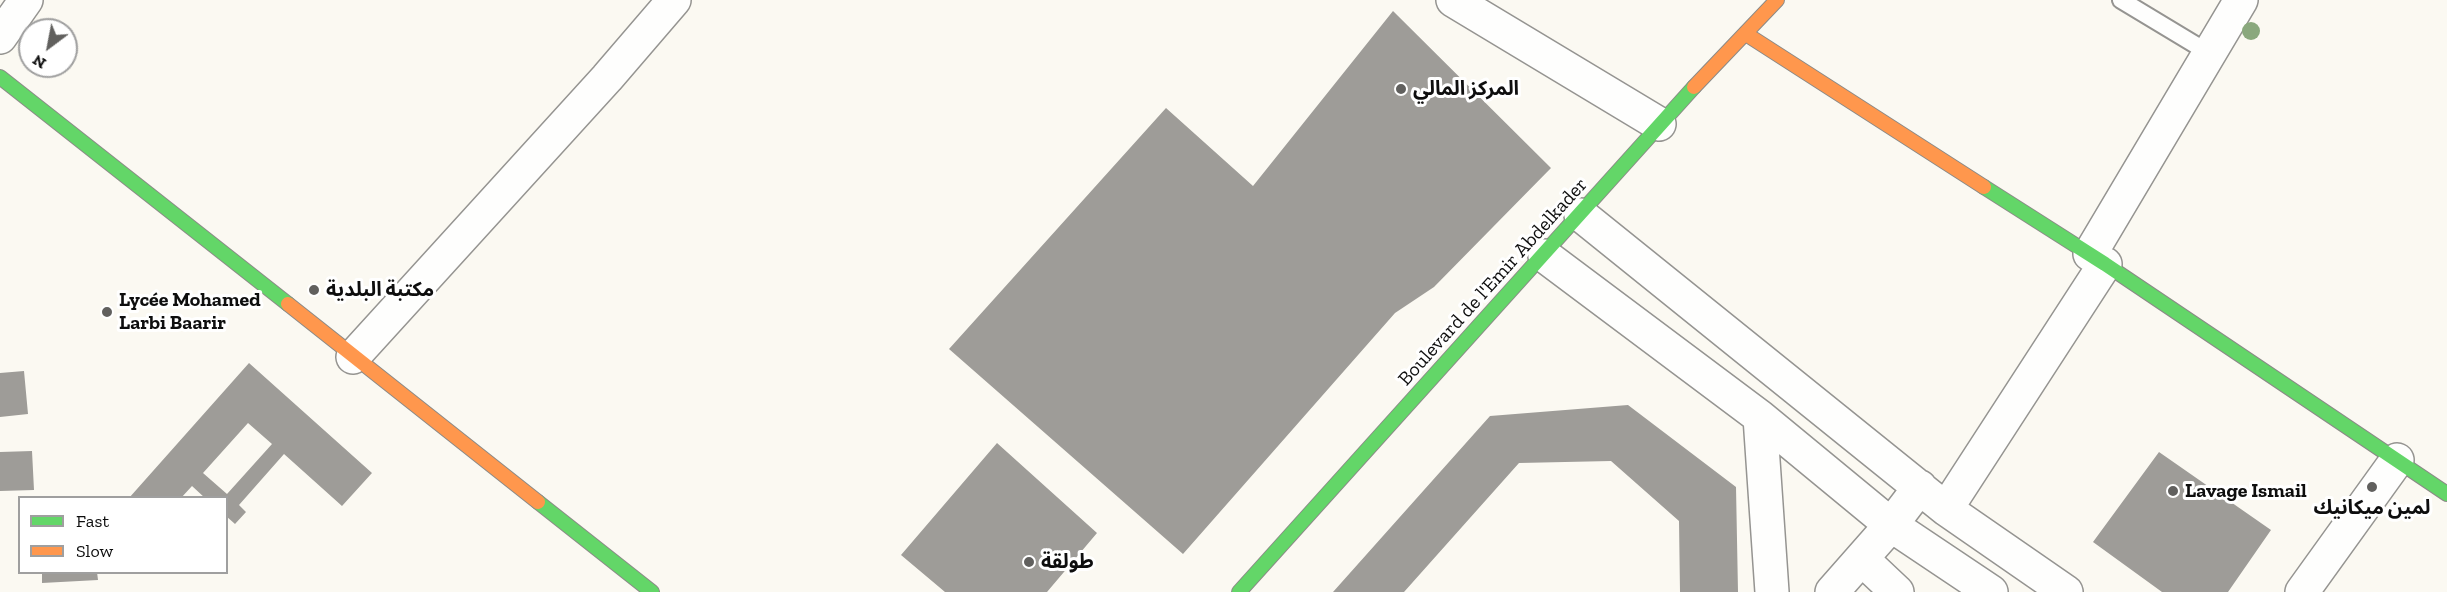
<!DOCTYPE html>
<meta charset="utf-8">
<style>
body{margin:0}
#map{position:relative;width:2447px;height:592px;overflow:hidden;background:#fbf9f2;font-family:"Zilla Slab",serif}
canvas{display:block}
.legend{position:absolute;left:18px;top:496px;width:210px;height:78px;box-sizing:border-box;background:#fff;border:2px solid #9f9f9f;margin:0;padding:8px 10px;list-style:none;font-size:18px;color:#0e0e0e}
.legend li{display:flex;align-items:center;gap:12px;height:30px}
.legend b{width:30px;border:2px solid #9f9f9f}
.north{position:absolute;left:18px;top:18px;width:60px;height:60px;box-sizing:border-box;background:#fff;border:2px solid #9f9f9f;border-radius:50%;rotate:212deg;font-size:16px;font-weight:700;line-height:24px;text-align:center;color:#0e0e0e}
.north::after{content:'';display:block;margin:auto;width:21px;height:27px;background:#61605e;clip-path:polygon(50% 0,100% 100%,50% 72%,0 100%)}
</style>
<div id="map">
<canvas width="2447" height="592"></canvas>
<ul class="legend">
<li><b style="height:8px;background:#63d668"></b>Fast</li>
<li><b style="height:8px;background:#ff974d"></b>Slow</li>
</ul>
<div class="north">N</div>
</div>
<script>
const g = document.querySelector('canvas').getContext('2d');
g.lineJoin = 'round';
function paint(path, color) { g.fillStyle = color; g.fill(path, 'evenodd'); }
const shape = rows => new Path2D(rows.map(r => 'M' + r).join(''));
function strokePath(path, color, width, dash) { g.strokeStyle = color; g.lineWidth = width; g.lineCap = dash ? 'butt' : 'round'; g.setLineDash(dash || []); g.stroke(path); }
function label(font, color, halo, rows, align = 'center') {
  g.font = font + ' "Zilla Slab","Noto Sans Arabic",serif'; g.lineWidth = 6; g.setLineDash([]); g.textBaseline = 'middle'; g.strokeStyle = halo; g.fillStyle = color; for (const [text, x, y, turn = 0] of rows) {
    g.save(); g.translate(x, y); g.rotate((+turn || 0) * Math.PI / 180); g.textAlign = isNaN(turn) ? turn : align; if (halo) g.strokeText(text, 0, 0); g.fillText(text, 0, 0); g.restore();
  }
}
paint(shape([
 [1393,11,1551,168,1434,287,1395,313,1183,554,949,349,1166,108,1253,186],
 [249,363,372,473,342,506,284,454,239,505,246,512,235,524,226,516,226,498,205,498,192,486,181,498,129,498],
 [248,423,272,444,227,494,203,473],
 [24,371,28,414,0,417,0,373],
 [1628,405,1736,487,1738,592,1680,592,1679,521,1611,461,1519,463,1404,592,1333,592,1490,416],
 [997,443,1097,533,1047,592,945,592,901,555],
 [32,451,34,490,0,491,0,452],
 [2159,452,2271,530,2228,592,2162,592,2093,542],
 [42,572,97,572,98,580,42,583]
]), '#9e9c98');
const lane = shape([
 [2121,0,2209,53]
]);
const street = shape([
 [1453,0,1659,124],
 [0,37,26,0],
 [1581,215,1946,509,2066,592],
 [2090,254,2241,0],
 [1545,256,1760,417,1891,525,1991,592],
 [353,357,607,78,674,0],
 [1760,417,1772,592],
 [1946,509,2105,264],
 [1862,559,1897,592],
 [1832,592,1891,525,1920,487],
 [2302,592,2397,460]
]);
const fast = shape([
 [0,77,288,304],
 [1984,187,2105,264,2447,494],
 [538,502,652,592],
 [1239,592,1694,87]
]);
const slow = shape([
 [1746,34,1984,187],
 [1694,87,1777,0],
 [288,304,538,502]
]);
strokePath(lane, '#959491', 20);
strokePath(street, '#959491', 36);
strokePath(fast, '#8b8a87', 16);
strokePath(slow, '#8b8a87', 16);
strokePath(lane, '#fefefd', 16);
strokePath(street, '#fefefd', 33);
strokePath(fast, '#63d668', 14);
strokePath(slow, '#ff974d', 14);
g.fillStyle = '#8aa87d';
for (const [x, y] of [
 [2251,31]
]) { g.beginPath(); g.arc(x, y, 9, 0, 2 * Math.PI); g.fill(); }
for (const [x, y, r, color] of [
 [1401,89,6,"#61605e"],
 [314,290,6,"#61605e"],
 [107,312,6,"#61605e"],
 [2372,487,6,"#61605e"],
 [2173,491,6,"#61605e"],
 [1029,562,6,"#61605e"]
]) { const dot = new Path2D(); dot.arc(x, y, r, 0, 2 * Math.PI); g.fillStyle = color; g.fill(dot); strokePath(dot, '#fff', 2); }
label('bold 20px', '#0e0e0e', '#fff', [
 ["المركز المالي",1413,89],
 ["مكتبة البلدية",326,290],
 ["Lycée Mohamed",119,300],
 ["Larbi Baarir",119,323],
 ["Lavage Ismail",2185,491],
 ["لمين ميكانيك",2372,508,"center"],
 ["طولقة",1041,562]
], 'left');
label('20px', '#0e0e0e', '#fff', [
 ["Boulevard de l'Emir Abdelkader",1493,282,-48]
]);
</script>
